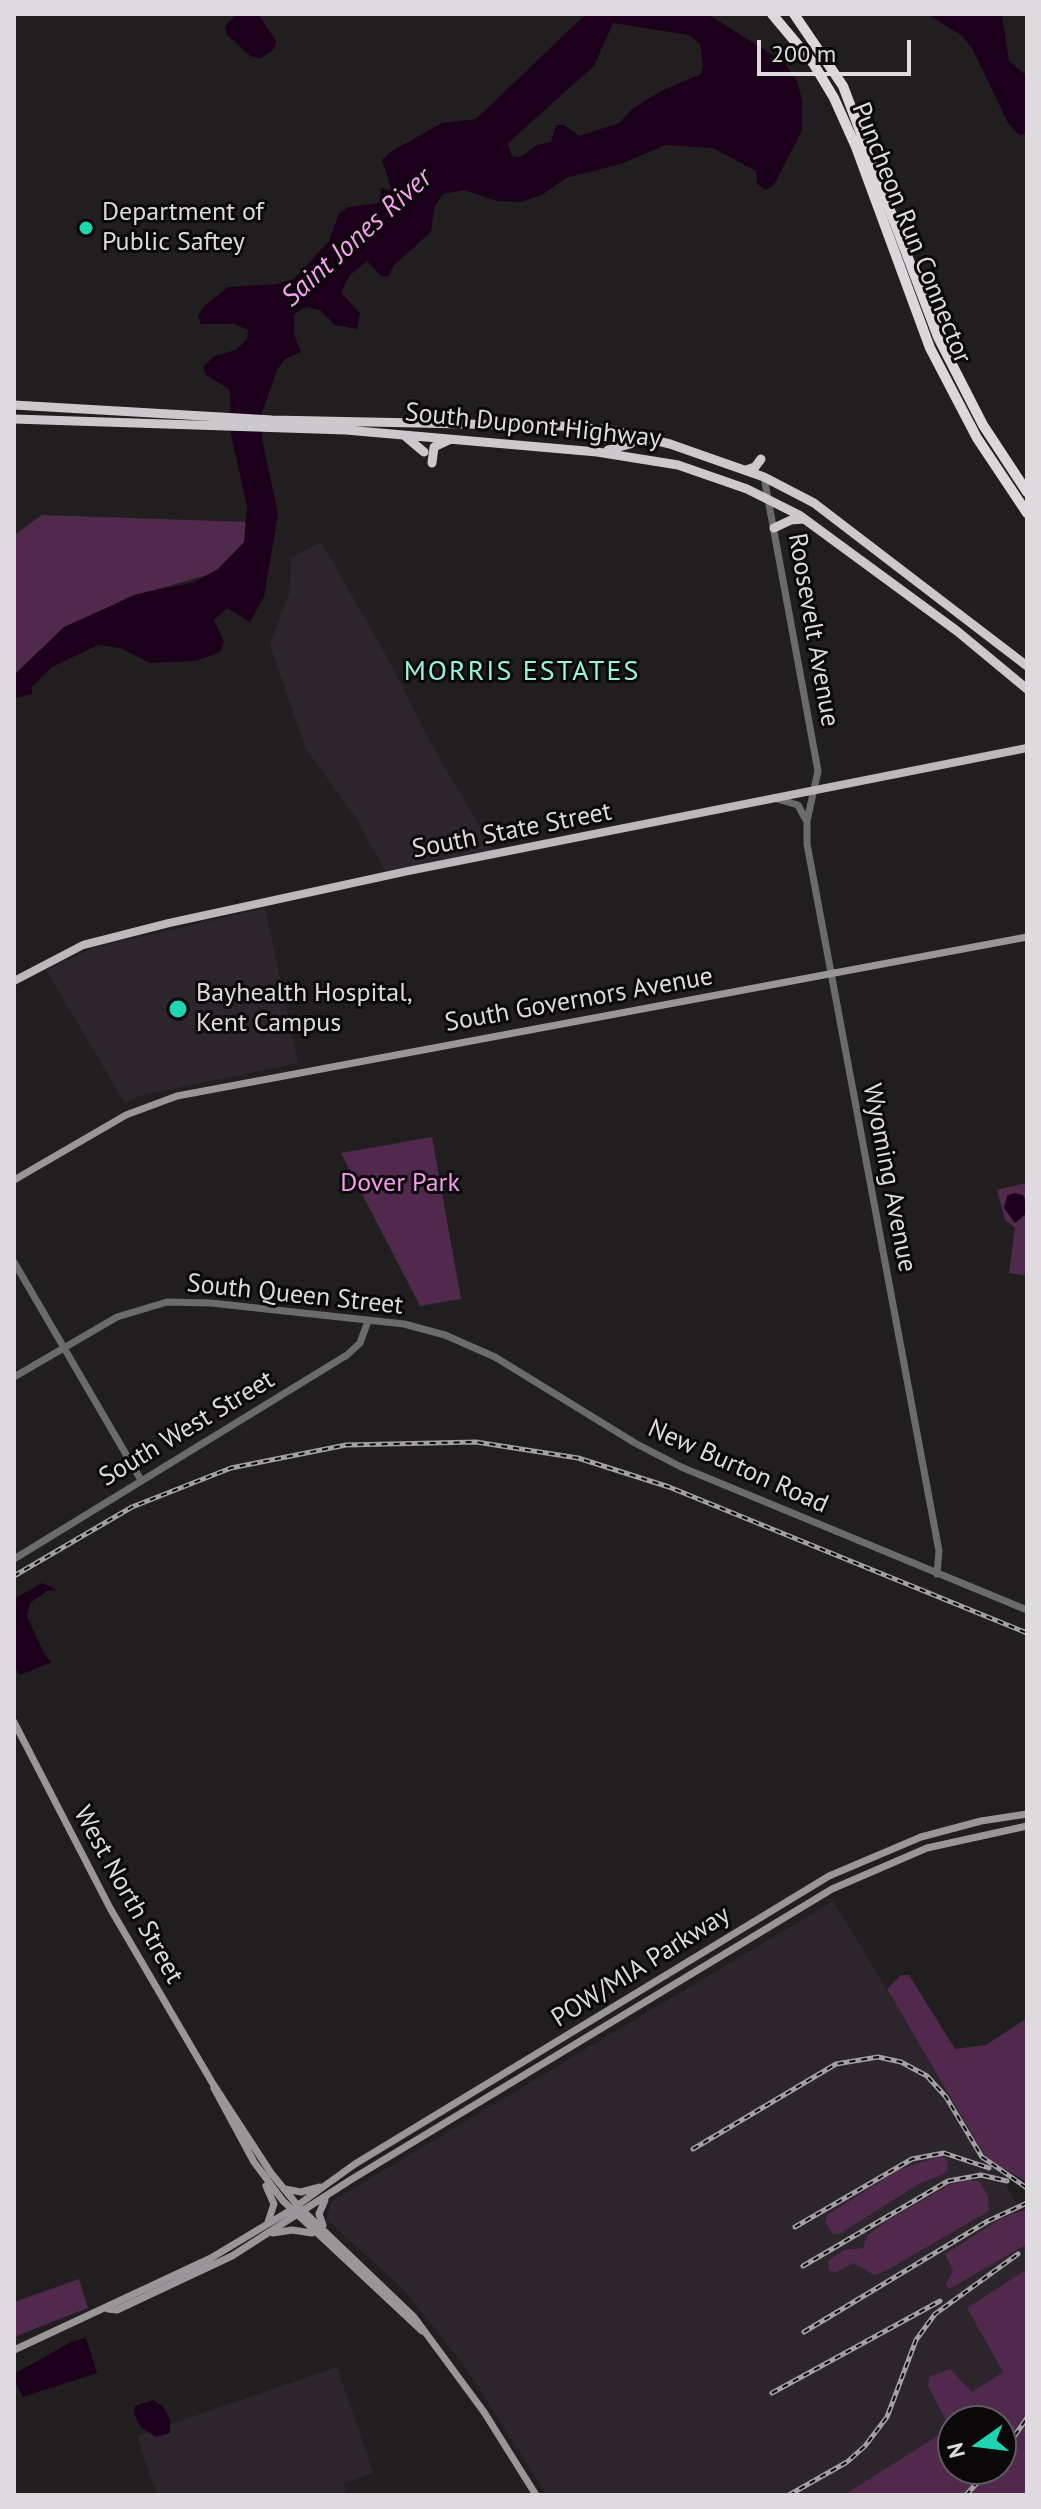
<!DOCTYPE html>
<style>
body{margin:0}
#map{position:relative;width:1041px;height:2509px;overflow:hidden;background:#211e20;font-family:"PT Sans",sans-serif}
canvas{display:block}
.frame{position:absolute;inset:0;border:16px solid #dddbdd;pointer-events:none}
.north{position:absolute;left:937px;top:2405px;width:80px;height:80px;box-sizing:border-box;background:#0a0809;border:2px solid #5e5c5e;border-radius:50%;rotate:256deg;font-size:22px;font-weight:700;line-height:32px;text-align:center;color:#dddbdd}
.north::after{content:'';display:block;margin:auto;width:28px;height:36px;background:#1fd5b0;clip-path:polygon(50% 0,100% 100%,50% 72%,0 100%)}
.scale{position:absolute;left:757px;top:40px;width:154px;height:36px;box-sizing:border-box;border:4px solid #dddbdd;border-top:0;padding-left:10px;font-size:24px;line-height:28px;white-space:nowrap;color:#dddbdd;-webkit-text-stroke:6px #0a0809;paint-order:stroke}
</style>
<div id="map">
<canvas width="1041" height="2509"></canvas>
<div class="frame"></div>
<div class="north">N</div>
<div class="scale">200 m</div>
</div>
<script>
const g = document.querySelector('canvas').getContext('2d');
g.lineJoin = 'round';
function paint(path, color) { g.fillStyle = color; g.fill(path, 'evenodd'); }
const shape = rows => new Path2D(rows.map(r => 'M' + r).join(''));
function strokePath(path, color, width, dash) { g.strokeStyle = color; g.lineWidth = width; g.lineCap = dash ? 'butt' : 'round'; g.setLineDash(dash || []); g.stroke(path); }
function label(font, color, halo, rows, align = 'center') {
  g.font = font + ' "PT Sans",sans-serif'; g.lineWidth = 6; g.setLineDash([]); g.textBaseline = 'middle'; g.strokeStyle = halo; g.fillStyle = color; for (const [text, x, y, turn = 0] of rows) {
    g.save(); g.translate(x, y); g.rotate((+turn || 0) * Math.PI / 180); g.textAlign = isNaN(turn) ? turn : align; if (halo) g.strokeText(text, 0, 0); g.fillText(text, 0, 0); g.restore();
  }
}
paint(shape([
 [321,542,392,666,435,751,494,850,385,871,357,819,306,749,270,645,290,591,291,558],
 [265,908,298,1063,139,1096,125,1103,46,970,93,948],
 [833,1901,1027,2220,1027,2269,968,2308,1003,2372,972,2392,963,2384,950,2428,845,2495,547,2495,463,2364,403,2289,326,2219,332,2201],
 [337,2367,373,2473,344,2483,347,2495,157,2495,137,2436]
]), '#2d252c');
paint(shape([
 [42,515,248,522,250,541,218,572,126,598,14,679,14,535],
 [432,1137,461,1299,420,1306,341,1153],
 [1026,1183,1027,1186,1027,1276,1009,1273,1015,1228,1005,1220,997,1190],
 [901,1975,909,1975,955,2049,986,2045,1027,2018,1027,2182,987,2159,887,1989],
 [940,2156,947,2159,948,2169,943,2174,917,2185,841,2233,833,2234,825,2222,827,2215,898,2170],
 [968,2180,979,2181,988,2196,989,2211,889,2269,874,2275,854,2263,836,2272,829,2271,828,2261,844,2250,863,2248,867,2236,888,2220,951,2184],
 [1027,2209,1027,2244,949,2289,946,2284,953,2271,945,2254,1002,2218],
 [1027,2269,1027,2495,844,2495,950,2428,928,2386,929,2377,950,2369,972,2392,1003,2372,967,2308],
 [953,2421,1001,2421,1001,2469,953,2469],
 [79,2279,88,2308,14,2337,14,2302]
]), '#50294d');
paint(shape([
 [237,14,258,14,276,41,274,49,260,59,250,56,235,42,227,35,225,26],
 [586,14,708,14,785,63,797,81,802,100,802,130,774,185,765,190,757,184,756,171,713,148,665,145,621,164,566,178,542,195,521,202,497,201,464,190,443,194,434,208,431,232,394,265,388,277,381,276,367,261,349,276,341,293,360,313,357,329,335,325,320,310,306,307,294,314,294,334,301,352,285,359,277,370,262,413,262,439,278,514,264,597,250,622,227,608,214,620,224,642,220,652,196,661,150,663,120,648,98,645,52,667,32,687,32,694,16,698,14,702,14,675,64,627,137,594,195,582,218,569,244,542,247,507,231,434,230,390,206,375,203,367,214,356,236,350,247,339,248,330,234,324,201,324,198,316,204,306,228,287,277,284,294,279,329,241,339,213,348,207,380,203,381,188,392,191,382,160,390,152,442,123,476,119],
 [613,23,689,35,700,44,703,66,701,74,659,92,632,109,619,123,579,136,564,125,556,125,551,142,537,145,521,157,512,156,507,144,594,66],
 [927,14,1002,14,1009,61,1027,76,1027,132,1020,136,1008,123,972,48,961,35],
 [1014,1193,1023,1195,1027,1204,1026,1214,1015,1223,1004,1208,1007,1196],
 [42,1583,57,1590,47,1591,30,1603,27,1617,46,1657,52,1662,20,1675,14,1667,14,1599],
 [86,2338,97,2373,23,2397,14,2380,16,2373,71,2342],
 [153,2400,163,2406,170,2420,170,2433,156,2437,141,2427,134,2414,135,2406]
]), '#1c001b');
strokePath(shape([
 [764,477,818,771,807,821,807,844,939,1551,937,1574],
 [777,799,798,805,806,820],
 [14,1262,141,1480],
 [14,1377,117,1317,167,1302,211,1303,404,1324,445,1335,495,1357,635,1443,681,1467,1027,1610],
 [14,1559,347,1355,360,1343,368,1321]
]), '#6c6b6c', 7);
strokePath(shape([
 [14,1180,126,1115,177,1096,1027,937],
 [14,1722,110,1908,213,2084,271,2173,298,2206,414,2317,484,2412,536,2495],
 [214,2088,254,2162,283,2201,422,2331],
 [266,2186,274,2204,268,2222],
 [285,2189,301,2192,320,2187],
 [323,2225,319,2214,325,2200],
 [273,2233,292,2230,312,2233],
 [108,2309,117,2310,232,2256,352,2179,832,1889,927,1848,1027,1826],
 [14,2350,211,2258,291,2210,355,2164,829,1876,921,1837,981,1821,1027,1814]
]), '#999699', 7);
strokePath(shape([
 [14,981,83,945,169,923,408,871,1027,748]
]), '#bcb8bb', 8);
strokePath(shape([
 [14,405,272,420,561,426,611,430,670,444,764,477,814,503,1027,666],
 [14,419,346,430,597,452,678,465,747,489,799,515,957,631,1027,689],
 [405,436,424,452],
 [608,450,630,444,638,436],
 [432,463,434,447,449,440],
 [746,470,755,467,761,459],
 [774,528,791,520,804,519]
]), '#ccc8cb', 9);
strokePath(shape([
 [772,14,813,63,834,98,856,147,930,348,977,438,1027,513],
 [794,14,843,86,938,337,983,425,1027,492]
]), '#dbd7db', 10);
const rail = shape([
 [14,1576,132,1507,231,1468,346,1445,476,1442,578,1458,669,1487,1027,1633],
 [693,2149,836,2064,878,2057,901,2062,927,2076,946,2097,982,2157,1027,2188],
 [795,2227,912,2159,944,2153,989,2168],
 [803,2266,948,2181,981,2175,1007,2181],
 [804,2332,988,2221,1027,2203],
 [772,2393,940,2301],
 [1001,2455,1027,2418],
 [789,2495,847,2462,865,2446,887,2417,916,2340,935,2314,1018,2254],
 [966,2495,990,2469]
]);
strokePath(rail, '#a2a0a2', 5);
strokePath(rail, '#0a0809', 2, [6]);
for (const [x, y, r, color] of [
 [86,228,8,"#1fd5b0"],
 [178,1009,10,"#1fd5b0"]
]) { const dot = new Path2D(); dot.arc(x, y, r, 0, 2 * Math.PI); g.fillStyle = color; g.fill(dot); strokePath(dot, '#0a0809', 3); }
label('26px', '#dddbdd', '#0a0809', [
 ["Department of",102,213],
 ["Public Saftey",102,243],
 ["Bayhealth Hospital,",196,994],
 ["Kent Campus",196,1024]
], 'left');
label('26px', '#dddbdd', '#0a0809', [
 ["Puncheon Run Connector",911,233,68],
 ["South Dupont Highway",533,426,6],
 ["Roosevelt Avenue",813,630,80],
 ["South State Street",512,831,-11],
 ["South Governors Avenue",579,1000,-10],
 ["Wyoming Avenue",889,1178,79],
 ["South Queen Street",295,1295,6],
 ["South West Street",187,1429,-31],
 ["New Burton Road",738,1467,24],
 ["West North Street",128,1895,61],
 ["POW/MIA Parkway",641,1967,-32]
]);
label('26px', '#f89cf1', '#0a0809', [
 ["Dover Park",400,1184]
]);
label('italic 28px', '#fb9ff4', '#0a0809', [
 ["Saint Jones River",357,238,-42]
]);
g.letterSpacing = '2px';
label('28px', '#95f6db', '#0a0809', [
 ["MORRIS ESTATES",522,672]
]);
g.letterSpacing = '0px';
</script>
